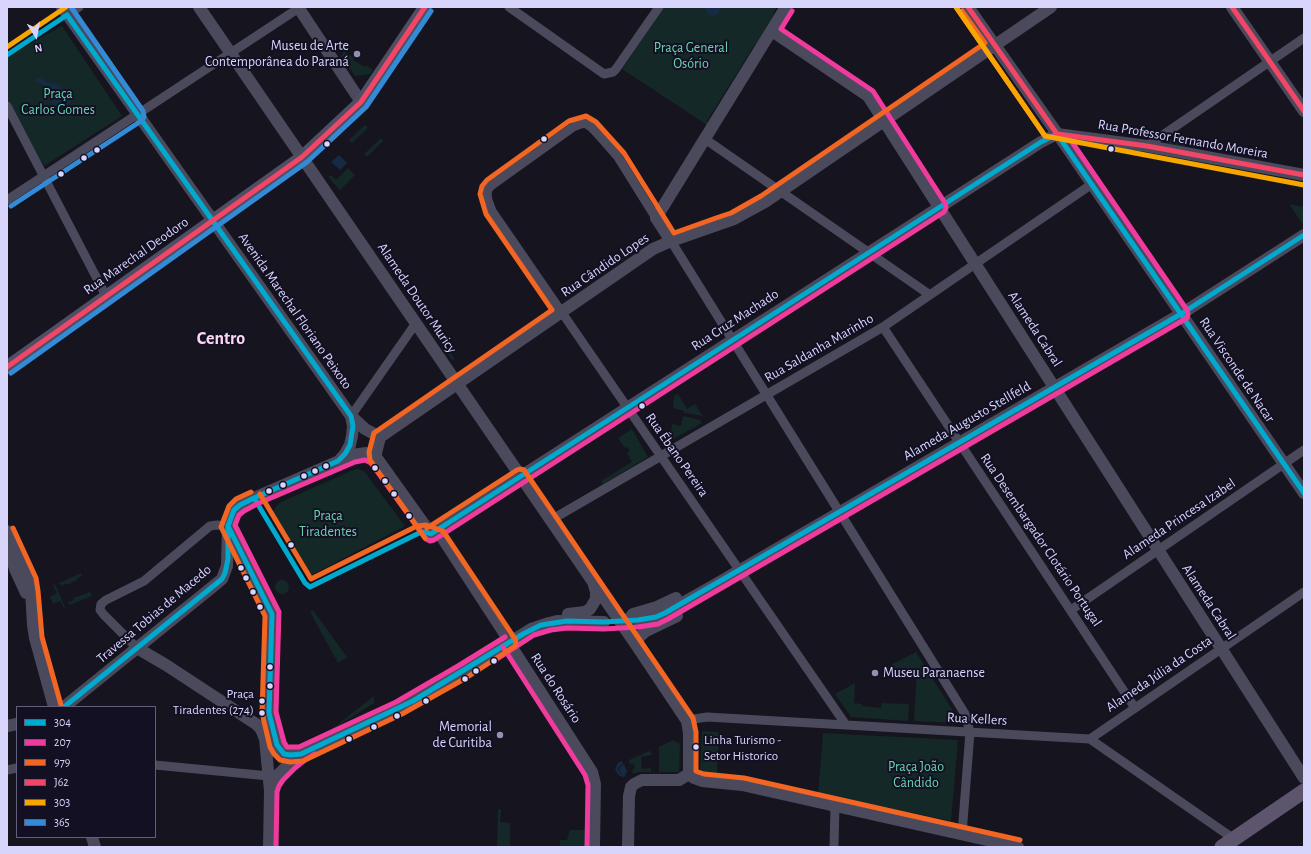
<!DOCTYPE html>
<meta charset="utf-8">
<style>
body{margin:0}
#map{position:relative;width:1311px;height:854px;overflow:hidden;background:#16141e;font-family:"Alegreya Sans",sans-serif}
canvas{display:block}
.frame{position:absolute;inset:0;border:8px solid #d7d5fb;pointer-events:none}
.legend{position:absolute;left:16px;top:706px;width:140px;height:132px;box-sizing:border-box;background:#121022;border:1px solid #615f79;margin:0;padding:5px 7px;list-style:none;font-size:12px;color:#d7d5fb}
.legend li{display:flex;align-items:center;gap:8px;height:20px}
.legend b{width:20px;border:1px solid #615f79}
.north{position:absolute;left:16px;top:16px;width:40px;height:40px;-webkit-text-stroke:3px #121022;paint-order:stroke;rotate:169deg;font-size:11px;font-weight:700;line-height:16px;text-align:center;color:#d7d5fb}
.north::after{content:'';display:block;margin:auto;width:14px;height:18px;background:#d7d5fb;clip-path:polygon(50% 0,100% 100%,50% 72%,0 100%)}
</style>
<div id="map">
<canvas width="1311" height="854"></canvas>
<div class="frame"></div>
<ul class="legend">
<li><b style="height:5px;background:#00a9ce"></b>304</li>
<li><b style="height:5px;background:#f13a9d"></b>207</li>
<li><b style="height:5px;background:#f26522"></b>979</li>
<li><b style="height:5px;background:#f34667"></b>J62</li>
<li><b style="height:5px;background:#f7a600"></b>303</li>
<li><b style="height:5px;background:#338bd7"></b>365</li>
</ul>
<div class="north">N</div>
</div>
<script>
const g = document.querySelector('canvas').getContext('2d');
g.lineJoin = 'round';
function paint(path, color) { g.fillStyle = color; g.fill(path, 'evenodd'); }
const shape = rows => new Path2D(rows.map(r => 'M' + r).join(''));
function strokePath(path, color, width, dash) { g.strokeStyle = color; g.lineWidth = width; g.lineCap = dash ? 'butt' : 'round'; g.setLineDash(dash || []); g.stroke(path); }
function label(font, color, halo, rows, align = 'center') {
  g.font = font + ' "Alegreya Sans",sans-serif'; g.lineWidth = 4; g.setLineDash([]); g.textBaseline = 'middle'; g.strokeStyle = halo; g.fillStyle = color; for (const [text, x, y, turn = 0] of rows) {
    g.save(); g.translate(x, y); g.rotate((+turn || 0) * Math.PI / 180); g.textAlign = isNaN(turn) ? turn : align; if (halo) g.strokeText(text, 0, 0); g.fillText(text, 0, 0); g.restore();
  }
}
paint(shape([
 [664,7,777,7,773,14,773,16,757,43,755,44,707,121,710,127,622,69],
 [62,26,122,116,44,166,7,102,7,57],
 [344,51,354,58,353,60,365,67,366,65,373,70,370,74,355,76,341,56],
 [365,125,368,128,352,143,349,140],
 [1179,135,1186,147,1165,143],
 [381,138,383,141,367,157,364,154],
 [348,168,355,175,340,190,328,177,331,175,336,180],
 [1289,204,1304,207,1304,226],
 [439,335,455,359,452,360,436,337],
 [678,394,687,409,695,404,703,416,684,413,684,411,673,408,674,396],
 [683,416,700,420,702,423,670,441,672,424,681,426],
 [632,429,648,457,603,484,601,481,632,462,627,453,630,451,627,447,625,448,618,438],
 [358,469,364,471,405,526,310,576,273,511,279,503,353,470],
 [81,573,82,576,76,579,77,580,67,585,66,583,61,586,59,583],
 '275 587a7 7 0 1 1 14 0a7 7 0 1 1-14 0Z',
 [55,584,65,607,64,608,60,601,53,604,50,597,57,593,53,585],
 [90,592,92,596,69,605,68,602,74,600,73,598],
 [313,610,347,657,338,663,310,612],
 [916,652,958,719,957,722,955,723,914,721,917,669,885,668],
 [855,683,854,703,862,704,862,706,881,708,882,703,909,704,908,721,851,717,835,694],
 [374,696,374,703,328,732],
 [702,731,719,732,717,773,700,772],
 [823,733,958,740,951,821,818,793],
 [673,740,680,744,679,772,659,772,659,747],
 [649,751,651,752,652,755,641,757,642,769,651,768,651,772,639,772,633,774,632,771,635,767,633,764,630,764,629,760],
 [498,809,501,809,500,822,510,823,510,846,497,846],
 [570,830,588,830,588,847,560,847,560,840,567,840]
]), '#142828');
paint(shape([
 [705,7,720,7,720,9,718,14,713,16,708,14],
 [41,77,46,82,60,84,63,91,69,91,72,95,71,101,69,106,62,108,56,107,53,104,50,99,56,93,54,90,36,82,36,79],
 [339,155,347,163,340,170,331,162],
 [622,761,623,764,620,766,618,768,619,772,624,775,620,772,619,769,620,767,624,764,627,772,625,774,626,776,623,777,618,775,615,769,618,763]
]), '#152a43');
strokePath(shape([
 [1233,171,1304,185]
]), '#152a43', 2.5);
strokePath(shape([
 [509,7,604,74,613,72,616,69,659,7],
 [73,11,79,7],
 [7,106,106,296],
 [705,139,930,295],
 [1147,146,1304,38],
 [7,200,299,8],
 [656,218,618,157,596,132,591,127,585,123,578,125,573,127,492,185,488,189,487,195,488,200,492,211,846,725],
 [671,241,965,714,970,732,962,834],
 [883,327,1135,708],
 [351,416,416,323],
 [551,520,883,327,1092,184],
 [431,534,440,537,509,643],
 [1071,610,1304,450],
 [137,648,104,615,100,610,101,604,106,600,144,581,210,526,217,525,228,526],
 [687,721,694,719,707,717,1090,739,1234,839],
 [1090,739,1304,592],
 [155,765,269,776],
 [7,770,17,768],
 [834,847,835,806]
]), '#4b4a5d', 9);
strokePath(shape([
 [62,7,351,416,365,429,380,437],
 [199,7,637,646,687,721,689,733,689,774],
 [298,7,361,102],
 [968,7,1066,146,1304,493],
 [1232,7,1304,111],
 [772,31,868,96,1304,778],
 [1057,134,1147,146,1304,175],
 [671,241,656,218,786,7],
 [376,457,376,453,380,437,653,249,671,241,734,219,765,202,1051,7],
 [339,461,345,454,350,445,352,436,353,426,351,416],
 [230,530,272,614,269,713,277,745,280,750,284,754,290,755,301,754],
 [7,531,29,580,31,591,33,625,35,638,54,707],
 [10,552,15,569,26,593],
 [568,614,585,612,590,609,596,599,596,592,594,585],
 [638,620,656,617,665,613,718,583,1181,314,1304,235],
 [625,629,628,620,633,614,657,607,676,598],
 [509,643,592,772,595,784,594,847],
 [637,646,639,637,646,631,677,616],
 [137,648,166,665,256,724,261,729,265,739,270,791,269,847],
 [64,707,216,584,222,579,227,566,228,526,230,517,234,510,247,501,353,455,366,453,376,457,431,534,1041,142,1057,134],
 [7,726,17,724],
 [689,774,694,778,702,781,742,785,1018,847],
 [270,791,277,776,290,763,301,754,413,701,462,672,531,629,549,623,557,621,604,622],
 [92,837,95,847],
 [628,847,629,796,631,787,634,784,642,780,679,780,689,774]
]), '#4b4a5d', 12);
strokePath(shape([
 [7,367,302,157,361,102,425,7]
]), '#4e4f64', 13);
strokePath(shape([
 [1222,847,1304,791]
]), '#5d556e', 15);
strokePath(shape([
 [7,55,67,15,351,416,353,426,350,445,345,454,338,461,254,498,240,505,234,510,228,526,228,559,225,573,222,579,64,707],
 [254,498,305,583,310,587,419,533,425,532,431,534,1041,142,1057,134,1304,493],
 [228,526,272,614,269,713,277,745,284,754,290,755,301,754,413,701,523,634,541,625,567,621,604,622,638,620,656,617,665,613,1181,314,1304,235]
]), '#00a9ce', 5);
strokePath(shape([
 [505,637,458,666,396,702,299,747,287,747,284,742,276,712,279,612,235,525,239,515,244,511,257,504,355,462,365,460,371,463,426,539,430,541,434,540,944,212,946,208,945,203,873,91,781,29,792,11],
 [503,647,585,775,588,785,587,847],
 [494,661,534,635,551,630,567,628,604,629,638,627,658,624,668,619,1187,318,1188,314,1187,310,1072,142,1068,139,1045,136,956,7],
 [276,847,277,792,279,786,283,780,295,768,305,760,315,754]
]), '#f13a9d', 5);
strokePath(shape([
 [251,492,236,499,229,506,221,527,265,616,262,713,270,747,274,754,280,760,290,762,303,761,402,714,466,678,515,646,516,643,515,639,443,531,426,525,417,526,311,579,260,494],
 [13,528,36,578,38,591,42,637,61,705],
 [427,528,517,470,520,469,524,470,693,718,696,732,696,771,698,772,704,774,744,778,1020,840],
 [425,538,370,460,369,452,374,433,552,310,486,214,480,194,482,186,487,180,569,121,586,116,596,122,624,153,674,233,716,218,731,213,761,196,985,43,962,11]
]), '#f26522', 5);
strokePath(shape([
 [968,7,1057,134,1147,146,1304,175],
 [1232,7,1304,111],
 [7,367,302,157,361,102,425,7]
]), '#f34667', 5);
strokePath(shape([
 [956,7,1045,136,1304,185],
 [7,47,66,7]
]), '#f7a600', 5);
strokePath(shape([
 [11,206,141,121,144,117,143,111,71,7],
 [11,373,307,162,366,107,431,11]
]), '#338bd7', 5);
for (const [x, y, r, color] of [
 [357,54,4,"#9391ae"],
 [544,139,3.5,"#d7d5fb"],
 [327,144,3.5,"#d7d5fb"],
 [1111,149,3.5,"#d7d5fb"],
 [97,150,3.5,"#d7d5fb"],
 [84,158,3.5,"#d7d5fb"],
 [61,174,3.5,"#d7d5fb"],
 [642,406,3.5,"#d7d5fb"],
 [326,466,3.5,"#d7d5fb"],
 [375,468,3.5,"#d7d5fb"],
 [315,471,3.5,"#d7d5fb"],
 [304,476,3.5,"#d7d5fb"],
 [385,481,3.5,"#d7d5fb"],
 [283,485,3.5,"#d7d5fb"],
 [269,491,3.5,"#d7d5fb"],
 [394,494,3.5,"#d7d5fb"],
 [409,516,3.5,"#d7d5fb"],
 [291,545,3.5,"#d7d5fb"],
 [241,568,3.5,"#d7d5fb"],
 [246,578,3.5,"#d7d5fb"],
 [253,592,3.5,"#d7d5fb"],
 [260,607,3.5,"#d7d5fb"],
 [494,661,3.5,"#d7d5fb"],
 [270,667,3.5,"#d7d5fb"],
 [476,671,3.5,"#d7d5fb"],
 [875,673,4,"#9391ae"],
 [465,679,3.5,"#d7d5fb"],
 [270,686,3.5,"#d7d5fb"],
 [262,701,3.5,"#d7d5fb"],
 [426,701,3.5,"#d7d5fb"],
 [262,713,3.5,"#d7d5fb"],
 [397,716,3.5,"#d7d5fb"],
 [374,727,3.5,"#d7d5fb"],
 [500,735,4,"#9391ae"],
 [349,739,3.5,"#d7d5fb"],
 [696,747,3.5,"#d7d5fb"]
]) { const dot = new Path2D(); dot.arc(x, y, r, 0, 2 * Math.PI); g.fillStyle = color; g.fill(dot); strokePath(dot, '#121022', 1.5); }
label('13px', '#d7d5fb', '#121022', [
 ["Praça",254,694],
 ["Tiradentes (274)",254,710],
 ["Linha Turismo -",704,740,"left"],
 ["Setor Historico",704,756,"left"]
], 'right');
label('14px', '#d7d5fb', '#121022', [
 ["Museu de Arte",349,46],
 ["Contemporânea do Paraná",349,62],
 ["Museu Paranaense",883,673,"left"],
 ["Memorial",492,727],
 ["de Curitiba",492,743]
], 'right');
label('14px', '#69d3b0', '#121022', [
 ["Praça General",691,48],
 ["Osório",691,64],
 ["Praça",58,94],
 ["Carlos Gomes",58,110],
 ["Praça",328,516],
 ["Tiradentes",328,532],
 ["Praça João",916,767],
 ["Cândido",916,783]
]);
label('14px', '#d7d5fb', '#121022', [
 ["Rua Professor Fernando Moreira",1183,139,10],
 ["Rua Marechal Deodoro",136,256,-35],
 ["Rua Cândido Lopes",605,265,-34],
 ["Alameda Doutor Muricy",417,298,56],
 ["Avenida Marechal Floriano Peixoto",295,311,55],
 ["Rua Cruz Machado",735,320,-33],
 ["Alameda Cabral",1035,329,57],
 ["Rua Saldanha Marinho",819,348,-30],
 ["Rua Visconde de Nacar",1237,370,56],
 ["Alameda Augusto Stellfeld",967,421,-30],
 ["Rua Ébano Pereira",677,455,55],
 ["Alameda Princesa Izabel",1179,519,-34],
 ["Rua Desembargador Clotário Portugal",1041,540,56],
 ["Alameda Cabral",1209,602,57],
 ["Travessa Tobias de Macedo",154,614,-40],
 ["Alameda Júlia da Costa",1159,674,-34],
 ["Rua do Rosário",556,688,57],
 ["Rua Kellers",977,719,3]
]);
label('bold 18px', '#fbd7f1', '#121022', [
 ["Centro",221,339]
]);
</script>
